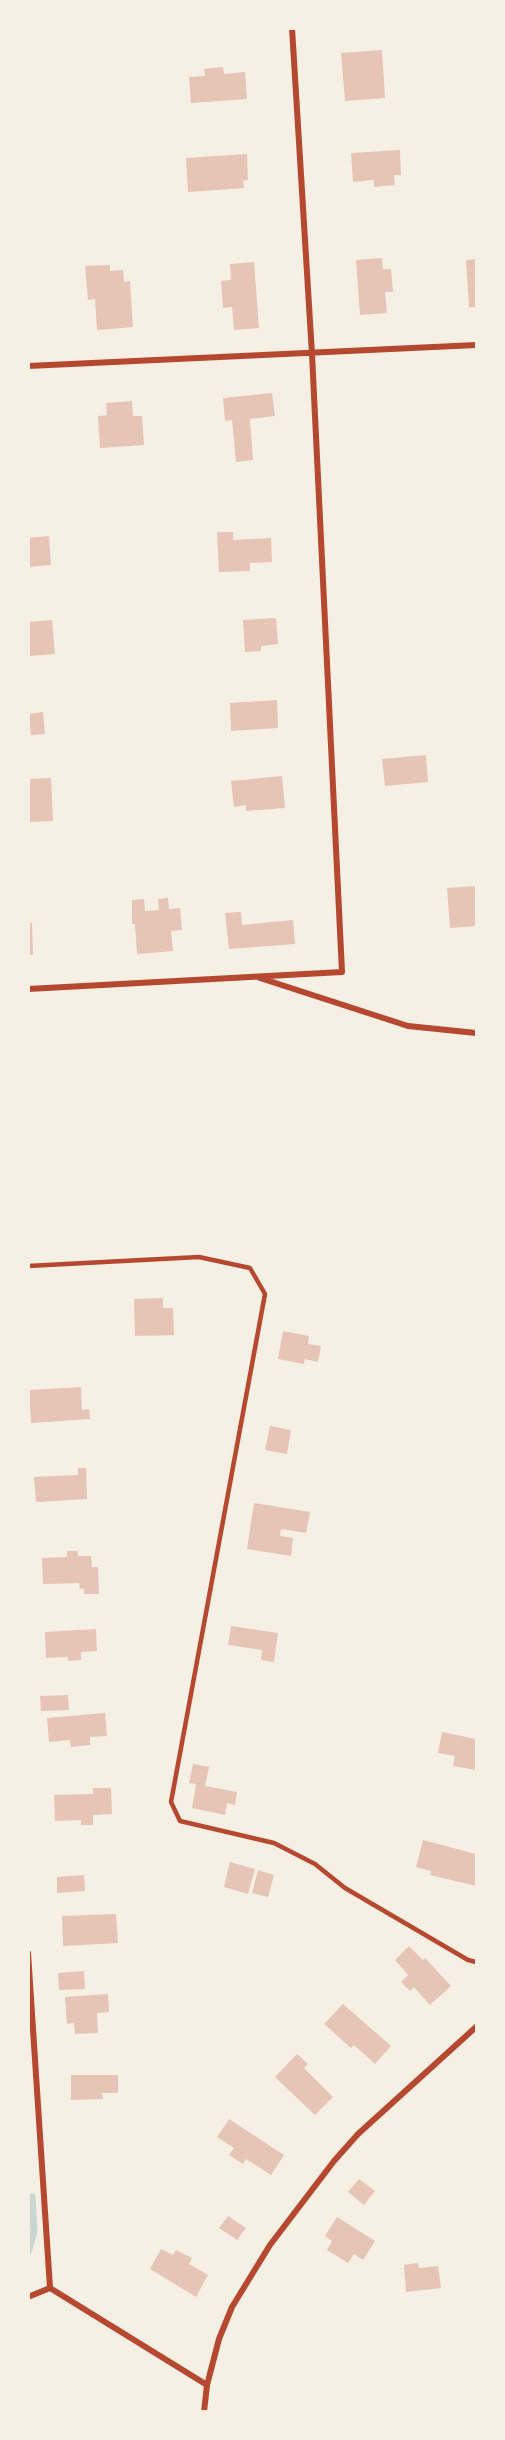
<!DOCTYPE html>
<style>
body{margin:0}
#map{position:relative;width:505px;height:2440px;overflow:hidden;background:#f6efe4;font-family:Commissioner,sans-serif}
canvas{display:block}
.frame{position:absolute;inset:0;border:30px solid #f6efe4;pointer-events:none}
</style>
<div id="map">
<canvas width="505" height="2440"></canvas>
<div class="frame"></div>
</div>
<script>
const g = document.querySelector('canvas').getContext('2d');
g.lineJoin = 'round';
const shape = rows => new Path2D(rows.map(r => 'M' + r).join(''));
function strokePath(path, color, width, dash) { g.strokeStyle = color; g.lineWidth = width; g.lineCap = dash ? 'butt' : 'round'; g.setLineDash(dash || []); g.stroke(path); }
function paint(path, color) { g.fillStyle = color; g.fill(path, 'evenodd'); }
strokePath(shape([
 [28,2252,34,2232,32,2197]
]), '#c9d6d2', 7);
paint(shape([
 [382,50,385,98,345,101,341,53],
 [223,67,224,74,245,72,247,99,191,103,189,77,205,76,204,69],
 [400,150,401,175,394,175,395,185,374,187,374,180,353,182,351,153],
 [247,154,248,180,243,181,244,188,188,192,186,158],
 [382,258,383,269,391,269,393,292,385,292,387,313,360,315,356,260],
 [476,259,476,307,469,307,466,260],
 [254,262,259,328,234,330,232,307,223,308,221,281,231,280,230,264],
 [110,265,110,271,123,270,124,282,130,281,133,327,97,330,95,299,88,300,85,266],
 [272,393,275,416,250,419,253,460,236,462,232,420,225,421,223,398],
 [132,401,133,416,142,416,144,445,100,448,98,416,107,415,106,403],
 [217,532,233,532,233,540,271,538,272,562,250,563,250,571,219,572],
 [49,536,51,565,28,567,28,538],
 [276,618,278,644,261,646,261,651,245,652,243,620],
 [52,620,55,654,28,656,28,622],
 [277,700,278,728,231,731,230,703],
 [43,712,45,734,31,735,29,714],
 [426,755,428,782,385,786,382,759],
 [282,776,285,808,246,811,246,805,234,807,231,781],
 [51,778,53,821,28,822,28,779],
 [476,886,476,926,450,928,447,888],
 [168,898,169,909,180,908,182,930,171,931,173,951,137,954,135,924,132,924,132,900,144,899,145,911,159,910,158,899],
 [241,912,242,925,293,920,295,944,229,949,225,913],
 [28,923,32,923,33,955,28,955],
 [163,1298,163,1308,173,1308,174,1335,135,1336,134,1299],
 [283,1331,309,1336,308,1344,321,1346,318,1362,305,1359,304,1364,278,1359],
 [81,1387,82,1410,89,1409,90,1419,31,1423,29,1390],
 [270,1426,291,1430,287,1454,265,1450],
 [78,1468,86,1468,87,1499,36,1502,34,1477,78,1475],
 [254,1503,310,1512,306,1533,281,1529,280,1536,293,1538,291,1556,247,1549],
 [67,1551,78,1551,78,1556,91,1556,92,1567,98,1567,99,1594,84,1594,84,1589,80,1589,79,1583,43,1584,42,1558,67,1557],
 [231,1626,278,1633,274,1662,261,1660,262,1650,228,1645],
 [96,1629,97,1651,81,1652,81,1660,68,1661,68,1657,46,1658,45,1632],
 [68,1695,69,1710,41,1711,40,1696],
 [105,1713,107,1736,90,1737,90,1745,71,1747,70,1740,49,1742,47,1718],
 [442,1732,476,1739,476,1770,453,1766,455,1756,438,1753],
 [193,1764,209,1767,205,1786,237,1792,235,1805,227,1803,225,1815,192,1808,196,1784,189,1783],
 [93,1788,111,1788,112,1814,93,1815,93,1825,81,1825,81,1820,55,1821,54,1795,93,1794],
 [423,1840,476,1854,476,1886,430,1875,431,1871,416,1867],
 [230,1862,255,1869,248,1894,224,1887],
 [258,1870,274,1875,268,1897,252,1893],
 [84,1875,85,1891,57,1893,57,1877],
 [116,1914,118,1943,63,1946,62,1916],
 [409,1946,423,1960,425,1958,451,1986,430,2005,414,1987,410,1991,401,1982,408,1975,395,1960],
 [84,1971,85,1989,59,1990,58,1973],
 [108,1994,109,2012,97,2013,98,2033,75,2034,74,2023,67,2024,65,1997],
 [343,2004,391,2046,375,2064,354,2045,351,2048,324,2024],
 [297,2054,308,2064,304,2068,333,2097,315,2115,275,2077],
 [71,2075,118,2075,118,2093,102,2093,103,2099,71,2100],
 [229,2119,284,2155,271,2175,246,2159,243,2164,229,2155,234,2148,217,2137],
 [359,2179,375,2191,364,2205,348,2192],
 [228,2216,246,2228,237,2240,219,2228],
 [337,2217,375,2241,363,2260,354,2254,348,2263,327,2250,332,2241,325,2236],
 [161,2249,173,2255,176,2250,192,2258,189,2264,208,2275,196,2297,150,2269],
 [418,2263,419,2268,438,2266,441,2288,406,2292,404,2265]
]), '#e6c5b7');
strokePath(shape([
 [28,1266,199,1257,250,1268,265,1294,171,1802,180,1821,274,1843,315,1864,345,1888,468,1960,476,1962]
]), '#b5482f', 4.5);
strokePath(shape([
 [28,366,476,345],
 [260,978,408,1026,476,1033],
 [28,989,342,972,312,354,292,28],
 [28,1953,50,2288,207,2385],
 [28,2297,50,2288],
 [204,2412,207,2385,219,2339,232,2307,270,2245,334,2161,358,2134,476,2027]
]), '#b5482f', 6);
</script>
